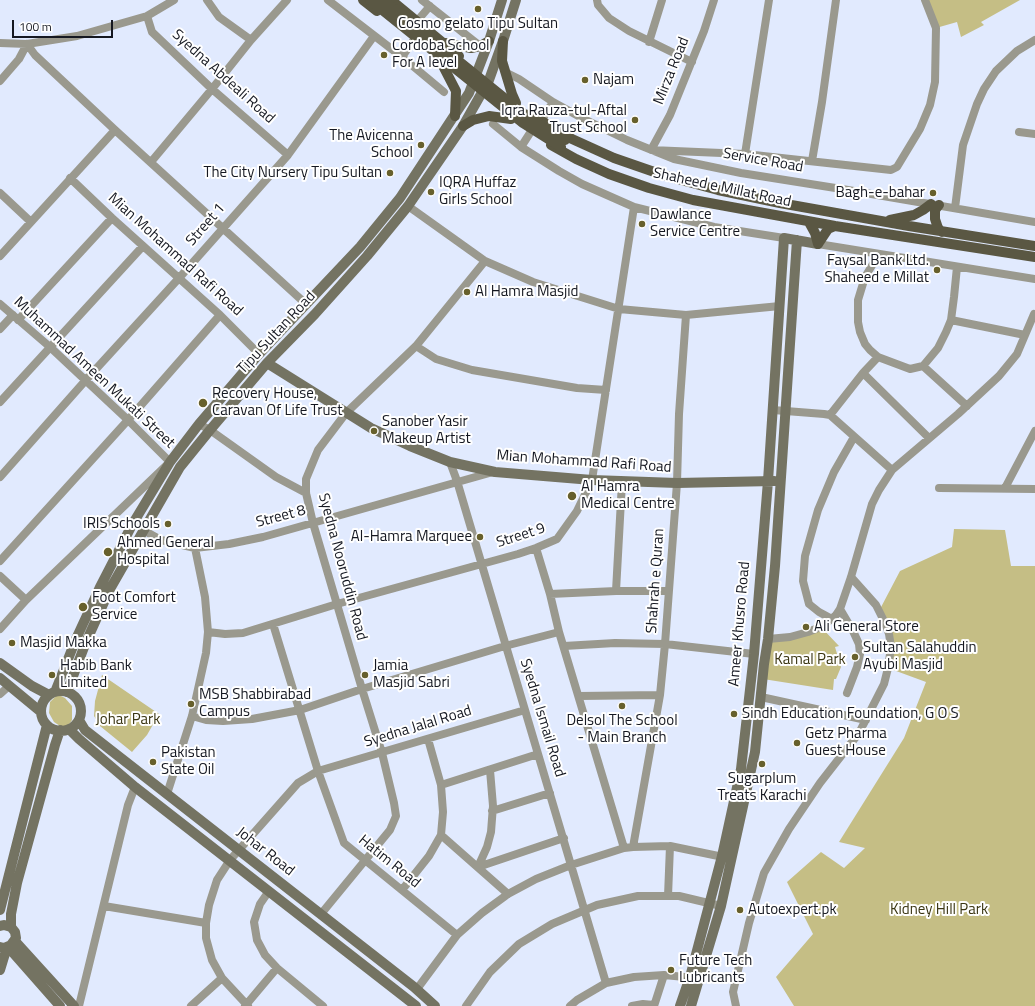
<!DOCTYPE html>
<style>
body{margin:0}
#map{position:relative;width:1035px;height:1006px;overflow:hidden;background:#e1eafe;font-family:"Titillium Web",sans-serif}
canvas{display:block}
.scale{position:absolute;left:12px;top:20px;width:101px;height:18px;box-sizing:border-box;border:2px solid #151821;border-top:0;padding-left:5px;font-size:12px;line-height:14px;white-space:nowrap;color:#151821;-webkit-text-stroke:3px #fff;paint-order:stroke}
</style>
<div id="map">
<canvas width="1035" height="1006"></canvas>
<div class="scale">100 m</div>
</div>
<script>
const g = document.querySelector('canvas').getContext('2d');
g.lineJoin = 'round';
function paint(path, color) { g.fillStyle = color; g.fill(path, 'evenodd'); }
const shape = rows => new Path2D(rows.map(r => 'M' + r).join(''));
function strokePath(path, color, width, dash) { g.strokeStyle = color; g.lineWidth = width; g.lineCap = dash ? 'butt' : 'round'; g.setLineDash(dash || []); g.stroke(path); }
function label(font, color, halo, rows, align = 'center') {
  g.font = font + ' "Titillium Web",sans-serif'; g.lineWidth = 4; g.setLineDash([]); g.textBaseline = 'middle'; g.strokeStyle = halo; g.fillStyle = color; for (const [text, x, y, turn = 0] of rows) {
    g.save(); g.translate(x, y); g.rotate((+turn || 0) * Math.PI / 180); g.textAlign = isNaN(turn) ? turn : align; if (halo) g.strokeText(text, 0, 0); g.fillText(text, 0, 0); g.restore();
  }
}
paint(shape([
 [925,0,1020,0,981,22,984,25,961,37,957,22,936,28],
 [954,529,1005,530,1011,566,1035,566,1035,1006,794,1006,776,977,813,934,787,882,821,852,844,868,865,848,839,842,904,738,926,682,888,668,889,634,879,611,900,571,952,547],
 [821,627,839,646,835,647,841,667,836,679,834,679,833,690,763,679,768,639],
 [102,675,159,714,147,735,132,752,100,726,94,716,95,701],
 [56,696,61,696,65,698,72,706,72,720,70,723,66,727,60,726,54,722,49,713,50,702]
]), '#c5be85');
strokePath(shape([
 [207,0,219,17,251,40],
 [328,0,402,57,444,92],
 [422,0,480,46],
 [597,0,598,5,609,18,629,31,692,62],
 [714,0,704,31,670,115,651,150,745,154,891,170,897,167,920,129,930,105,935,82,936,28,925,0],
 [147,16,152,32,212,89,288,155],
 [417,21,430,6],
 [649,42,662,0],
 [0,43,27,44,77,36,147,16,174,0],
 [402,57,413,41],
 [505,72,519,79,553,102,582,118,627,140,674,159,741,173,848,190,1035,222],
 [0,81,19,59,27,44,35,55,115,130,306,304],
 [541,121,553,102],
 [493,124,521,147,559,171,582,184,634,207,714,227,784,238],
 [1019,132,1035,134],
 [521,147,530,133],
 [745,154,769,0],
 [812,161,822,102,836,0],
 [151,162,212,89,251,40,287,0],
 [70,178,112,218,220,315,259,354],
 [0,193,31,222],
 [408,206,485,261,533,282,619,309,686,315,780,306],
 [955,208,963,145,977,104,984,89,996,71,1017,51,1035,40],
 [818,244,1035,279],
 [879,254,865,277,858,300,858,322,860,332,865,344,870,350,878,357,910,369,923,366,938,348,946,332,951,320,954,297,957,267],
 [0,256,115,130],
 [0,304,50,347,128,420,170,462,26,600,0,629],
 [18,320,112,218],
 [951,320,1025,335],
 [0,329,13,315],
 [416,346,436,359,472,370,577,388,606,390],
 [923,366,967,406],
 [863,373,929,438],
 [0,402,143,246],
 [773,410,824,414,830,415,892,470],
 [830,415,863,373,878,357],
 [199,424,210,430,276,477,306,493],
 [450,462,457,481,606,983],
 [0,477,85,381,180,277,288,155,374,36],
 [939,488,1035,489],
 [1005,488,1035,431],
 [143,530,161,540,195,548,229,544,263,537,493,472],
 [536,548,550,594,559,632,624,848],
 [0,561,128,420,220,315],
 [0,576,26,600],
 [616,591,622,482],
 [550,594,616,591,668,591],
 [840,609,853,631,859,644,860,654,857,667,847,693],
 [832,619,819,612,809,604,803,581,805,556,818,510,834,472,854,437],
 [273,624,318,771,344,843,457,935],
 [208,632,225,634,243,633,337,604,518,554,536,548,557,539,577,511,592,480,634,207],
 [768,639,790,637,808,632,823,626,836,615,840,609,851,577,872,504,879,490,892,470,958,414,999,376,1017,354,1034,314],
 [564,646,615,643,665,644,754,654],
 [0,694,9,686],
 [579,696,660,695],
 [761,697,866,720],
 [192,716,206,720,223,721,252,719,300,710,362,689,505,646,559,632],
 [441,785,538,754],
 [167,794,192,716,206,653,208,632,205,597,195,548],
 [492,811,550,793],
 [441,835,508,894],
 [633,847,660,695,665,644,677,483,679,414,686,315],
 [478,867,487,847,491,832,493,806,490,770],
 [478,867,564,838],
 [402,890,429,856,441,835,443,812,441,785,428,739],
 [269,891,260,904,254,922,257,940,265,955,277,968,323,1006],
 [668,896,670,846],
 [104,906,206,923],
 [321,914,390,830,396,816,394,803,382,753,362,689,313,523,306,493,306,479,318,450,346,413,416,346,485,261],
 [417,989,457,935,482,913,508,894,536,879,571,865,624,848,633,847,670,846,728,858],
 [79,1006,128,805,135,787],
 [191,1006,222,978],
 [245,1006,277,968],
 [248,1006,222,978,212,960,206,938,206,923,209,905,217,880,230,860,298,783,318,771,525,710],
 [466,1006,490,972,519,944,552,924,597,905,638,896,679,896,721,906],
 [570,1006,577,1000,606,983,634,977,664,975,695,978],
 [632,1006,643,1004,654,1005],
 [654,1006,664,975],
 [736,1006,733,992,749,923,764,873,789,829,820,783,859,733,884,684,888,668,891,647,889,634,885,623,876,605,851,577]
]), '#9a998e', 8);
strokePath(shape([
 [267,363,371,428,410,446,450,462,495,472,592,480,677,483,774,481],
 [0,663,32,686,49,695],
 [0,678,41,712],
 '41 711a20 20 0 1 1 40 0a20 20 0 1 1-40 0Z',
 [55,692,76,639,100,587,132,525,170,462,199,424,259,354,360,247,400,198,469,93,489,41,502,0],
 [67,692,86,642,110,589,180,467,210,430,267,363,315,314,367,256,408,206,463,126,489,80,503,41,516,0],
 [79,720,85,730,414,987,435,1006],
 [69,729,79,739,135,787,416,1006],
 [0,910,47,725],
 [0,926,4,925,11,927,15,932,16,938,11,945,4,948,0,947],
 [11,927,11,914,17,883,55,745,60,730],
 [15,941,74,1006],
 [8,947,60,1006],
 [0,970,7,947],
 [680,1006,690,977,722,856,741,769,754,654,768,481,784,238,818,244],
 [691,1006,721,906,755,752,764,664,768,639,775,566,797,240]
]), '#747362', 10);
strokePath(shape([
 [363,0,377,11],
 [391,0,459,56],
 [503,41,502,61,512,94,516,103],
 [445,43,471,48,480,46,489,41],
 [442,64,456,91,455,116],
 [530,114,572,139,614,158,663,175,718,190,780,203,909,226,1035,246],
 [463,126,473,120,489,116,511,119],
 [551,145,576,159,609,174,649,188,693,200,835,226,1035,257],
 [939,205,935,210,935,219,938,228,942,232],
 [890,220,914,215,923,210,931,204],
 [809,222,815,233,818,244],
 [818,244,828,229,835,226]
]), '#5a5743', 10);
strokePath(shape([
 [370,0,523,123,561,147],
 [383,0,524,114,541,127,565,140]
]), '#5a5743', 10);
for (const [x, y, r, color] of [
 [478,9,4,"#67602c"],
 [384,55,4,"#67602c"],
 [585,80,4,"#67602c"],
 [635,120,4,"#67602c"],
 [421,145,4,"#67602c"],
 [390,173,4,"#67602c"],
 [431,192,4,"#67602c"],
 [933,193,4,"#67602c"],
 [642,224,4,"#67602c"],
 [937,270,4,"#67602c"],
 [467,292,4,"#67602c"],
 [203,403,5,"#67602c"],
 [374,431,4,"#67602c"],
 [572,496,5,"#67602c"],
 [168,524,4,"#67602c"],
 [480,537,4,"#67602c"],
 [108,552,5,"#67602c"],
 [83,607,5,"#67602c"],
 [806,627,4,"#67602c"],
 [12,643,4,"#67602c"],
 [855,657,4,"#67602c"],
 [52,675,4,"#67602c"],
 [365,675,4,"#67602c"],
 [191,704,4,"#67602c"],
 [622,706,4,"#67602c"],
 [734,714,4,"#67602c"],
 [797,743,4,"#67602c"],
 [153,762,4,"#67602c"],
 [762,764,4,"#67602c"],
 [740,910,4,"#67602c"],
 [671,970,4,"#67602c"]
]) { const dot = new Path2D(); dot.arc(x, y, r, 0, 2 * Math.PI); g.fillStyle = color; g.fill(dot); strokePath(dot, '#fff', 1.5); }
label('15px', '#151821', '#fff', [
 ["Cosmo gelato Tipu Sultan",478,24,"center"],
 ["Cordoba School",392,46],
 ["For A level",392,63],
 ["Najam",593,80],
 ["Iqra Rauza-tul-Aftal",627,111,"right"],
 ["Trust School",627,128,"right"],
 ["The Avicenna",413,136,"right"],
 ["School",413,153,"right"],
 ["The City Nursery Tipu Sultan",382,173,"right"],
 ["IQRA Huffaz",439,183],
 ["Girls School",439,200],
 ["Bagh-e-bahar",925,193,"right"],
 ["Dawlance",650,215],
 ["Service Centre",650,232],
 ["Faysal Bank Ltd.",929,261,"right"],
 ["Shaheed e Millat",929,278,"right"],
 ["Al Hamra Masjid",475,292],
 ["Recovery House,",212,394],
 ["Caravan Of Life Trust",212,411],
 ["Sanober Yasir",382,422],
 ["Makeup Artist",382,439],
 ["Al Hamra",581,487],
 ["Medical Centre",581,504],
 ["IRIS Schools",160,524,"right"],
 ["Al-Hamra Marquee",472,537,"right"],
 ["Ahmed General",117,543],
 ["Hospital",117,560],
 ["Foot Comfort",92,598],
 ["Service",92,615],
 ["Ali General Store",814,627],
 ["Masjid Makka",20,643],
 ["Sultan Salahuddin",863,648],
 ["Ayubi Masjid",863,665],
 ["Habib Bank",60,666],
 ["Limited",60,683],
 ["Jamia",373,666],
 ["Masjid Sabri",373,683],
 ["MSB Shabbirabad",199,695],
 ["Campus",199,712],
 ["Sindh Education Foundation, G O S",742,714],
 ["Delsol The School",622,721,"center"],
 ["- Main Branch",622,738,"center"],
 ["Getz Pharma",805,734],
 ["Guest House",805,751],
 ["Pakistan",161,753],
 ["State Oil",161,770],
 ["Sugarplum",762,779,"center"],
 ["Treats Karachi",762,796,"center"],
 ["Autoexpert.pk",748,910],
 ["Future Tech",679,961],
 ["Lubricants",679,978]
], 'left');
label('15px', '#151821', '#fff', [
 ["Mirza Road",672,71,-68],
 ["Syedna Abdeali Road",223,77,42],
 ["Service Road",763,161,10],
 ["Shaheed e Millat Road",722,188,12],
 ["Street 1",206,225,-49],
 ["Mian Mohammad Rafi Road",175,255,42],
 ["Tipu Sultan Road",277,333,-47],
 ["Muhammad Ameen Mukati Street",94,373,43],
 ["Mian Mohammad Rafi Road",584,462,4],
 ["Street 8",281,517,-15],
 ["Street 9",521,536,-18],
 ["Syedna Nooruddin Road",342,567,75],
 ["Shahrah e Quran",656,581,-86],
 ["Ameer Khusro Road",740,624,-85],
 ["Syedna Ismail Road",542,718,73],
 ["Syedna Jalal Road",418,727,-17],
 ["Johar Road",265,852,38],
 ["Hatim Road",389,862,39]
]);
label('15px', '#3b3614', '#fff', [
 ["Kamal Park",810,660],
 ["Johar Park",128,720],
 ["Kidney Hill Park",939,910]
]);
</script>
